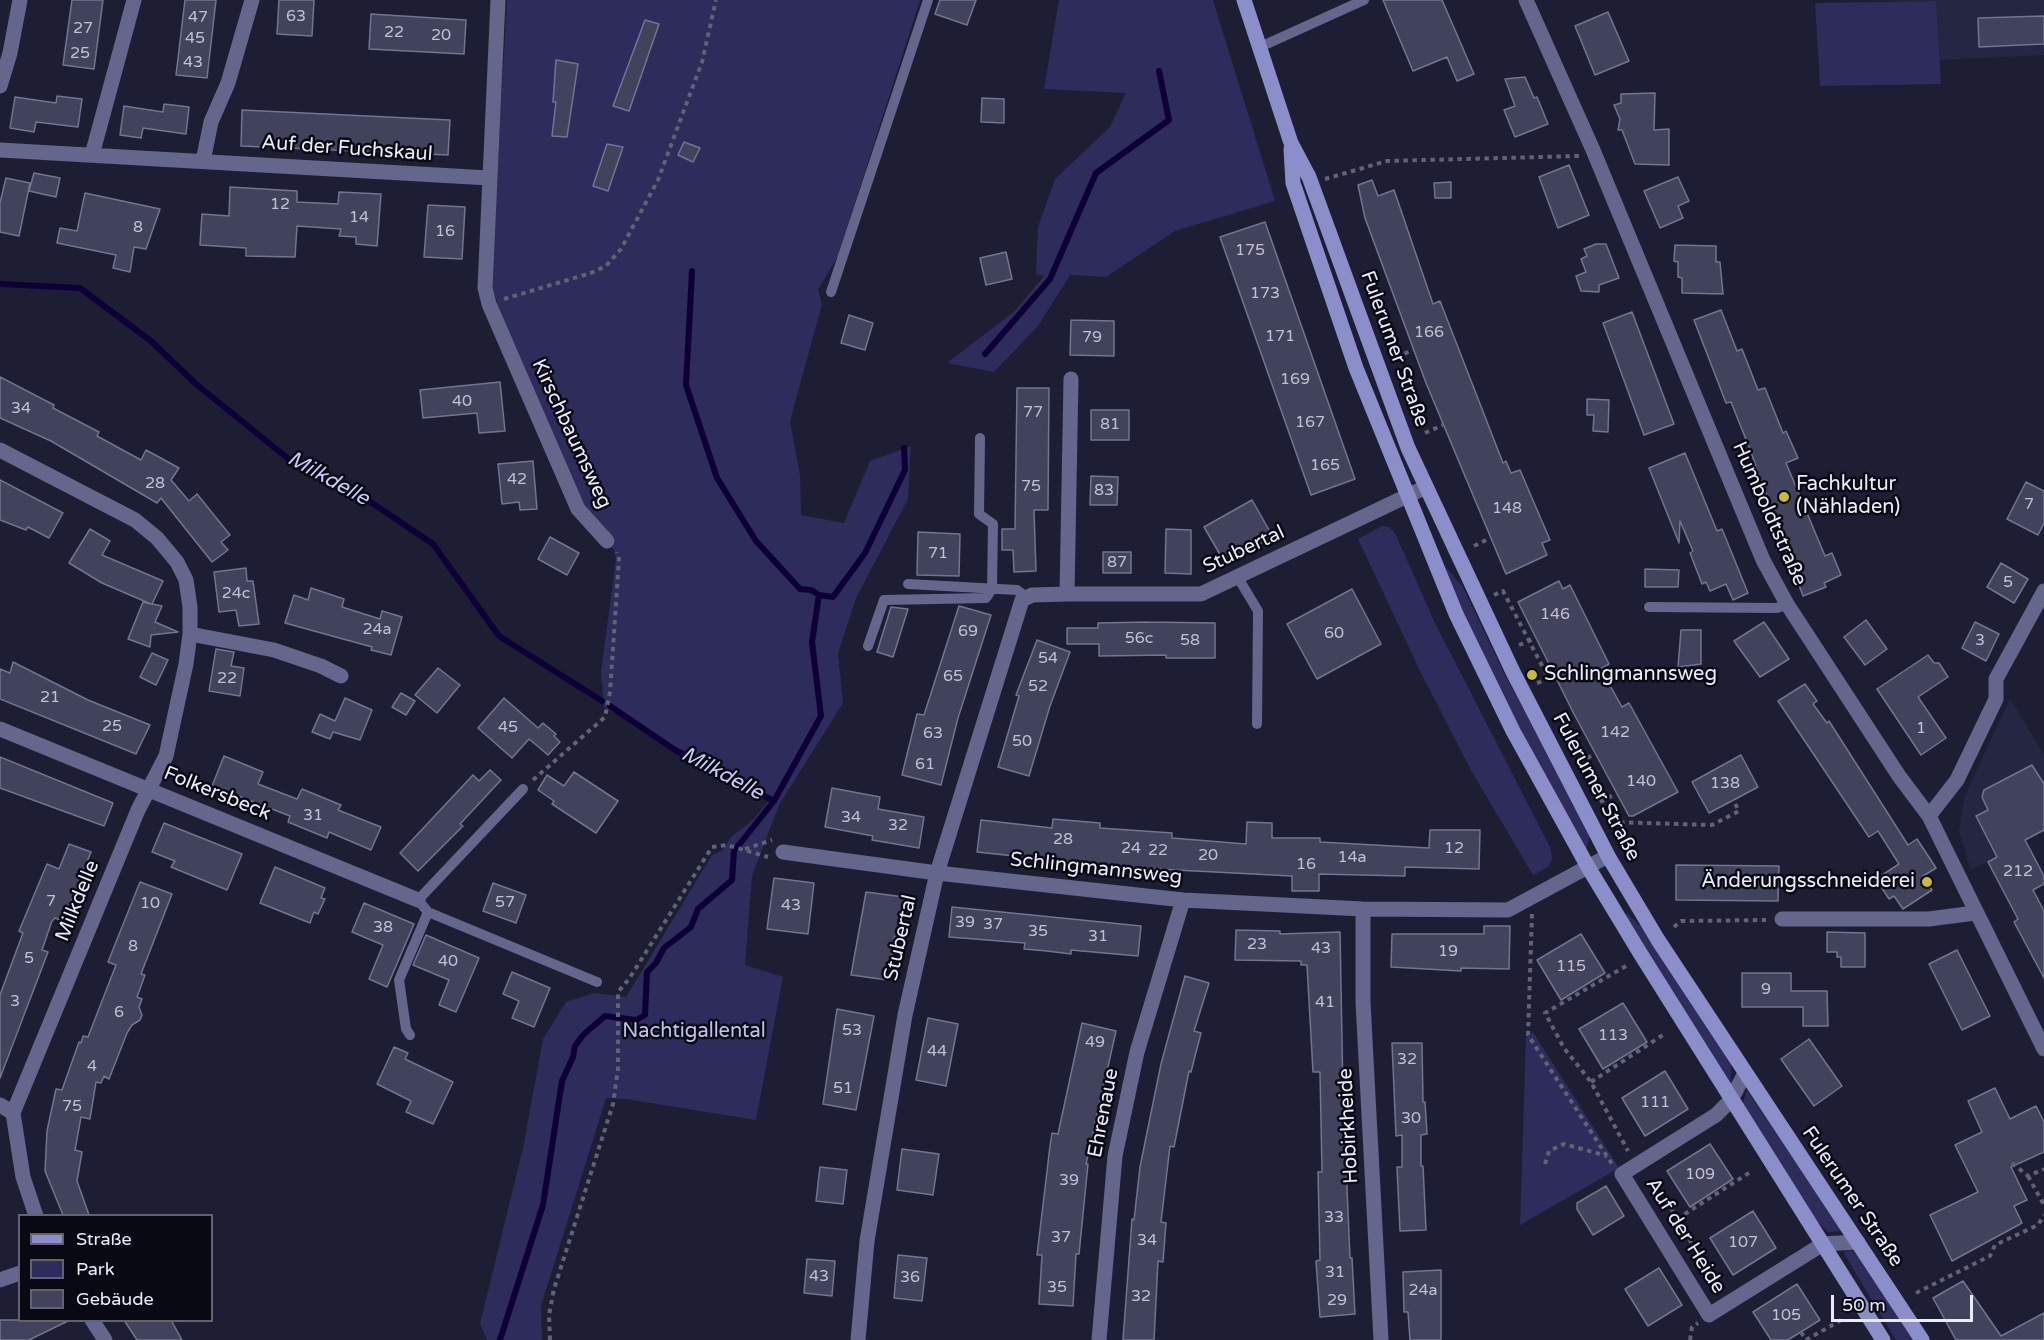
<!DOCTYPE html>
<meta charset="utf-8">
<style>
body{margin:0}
#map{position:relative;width:2044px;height:1340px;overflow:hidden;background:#1d1e34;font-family:"Varela Round",sans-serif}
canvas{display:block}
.legend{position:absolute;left:18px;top:1214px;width:195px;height:108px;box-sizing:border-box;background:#090913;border:2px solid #636370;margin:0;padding:8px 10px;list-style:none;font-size:18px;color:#eaebfb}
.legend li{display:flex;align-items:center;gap:12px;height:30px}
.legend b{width:30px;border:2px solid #636370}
.scale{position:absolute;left:1831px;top:1295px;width:142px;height:27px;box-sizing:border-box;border:3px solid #eaebfb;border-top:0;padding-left:8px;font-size:18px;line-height:21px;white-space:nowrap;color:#eaebfb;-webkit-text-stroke:4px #090913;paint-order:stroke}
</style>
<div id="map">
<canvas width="2044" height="1340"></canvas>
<ul class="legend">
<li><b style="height:8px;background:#8b8ec9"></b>Straße</li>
<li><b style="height:16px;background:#2d2c5b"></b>Park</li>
<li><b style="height:16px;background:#41425b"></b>Gebäude</li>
</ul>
<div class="scale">50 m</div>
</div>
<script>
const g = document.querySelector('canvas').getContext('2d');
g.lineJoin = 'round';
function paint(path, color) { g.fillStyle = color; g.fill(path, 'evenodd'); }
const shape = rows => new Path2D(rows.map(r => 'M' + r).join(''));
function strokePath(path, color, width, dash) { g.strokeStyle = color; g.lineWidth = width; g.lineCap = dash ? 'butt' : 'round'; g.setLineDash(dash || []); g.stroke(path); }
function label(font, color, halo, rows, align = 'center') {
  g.font = font + ' "Varela Round",sans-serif'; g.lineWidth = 5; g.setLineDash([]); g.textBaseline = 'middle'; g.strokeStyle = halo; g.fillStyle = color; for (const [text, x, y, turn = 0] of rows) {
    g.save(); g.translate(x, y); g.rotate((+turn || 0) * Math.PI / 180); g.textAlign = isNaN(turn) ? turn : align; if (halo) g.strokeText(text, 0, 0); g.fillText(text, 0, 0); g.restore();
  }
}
paint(shape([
 [1845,0,2044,0,2044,55,1939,60,1936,1],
 [2010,699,2044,754,2044,832,1971,870,1959,832,1965,795]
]), '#252642');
paint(shape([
 [507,0,920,0,838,256,818,290,822,304,790,421,800,475,801,515,844,523,870,461,911,446,908,499,856,598,838,653,843,703,779,805,752,876,745,965,783,977,756,1120,626,1099,606,1098,541,1306,542,1340,487,1340,480,1324,523,1148,543,1039,566,1002,594,993,626,997,712,855,723,850,731,837,753,820,769,800,604,707,601,672,616,559,614,550,586,512,499,309,491,282],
 [1059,0,1213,0,1275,201,1175,231,1106,277,1070,275,1038,326,994,372,947,363,1015,311,1044,276,1036,274,1038,227,1055,179,1110,127,1126,93,1044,89],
 [1936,1,1941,84,1820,86,1815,3],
 [1382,526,1389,527,1395,533,1435,623,1551,849,1552,859,1548,867,1533,875,1472,772,1421,673,1358,539],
 [1445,566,1463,587,1503,671,1590,835,1586,851,1521,731,1458,601],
 [1627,913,1644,930,1731,1062,1731,1087,1624,915],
 [1533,1032,1619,1168,1520,1225,1526,1037],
 [1747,1090,1843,1231,1828,1232,1809,1213,1742,1106],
 [1851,1250,1861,1258,1915,1340,1896,1340,1843,1252]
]), '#2d2c5b');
strokePath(shape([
 [692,271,686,385,717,478,756,541,800,589,811,590,819,595],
 [0,284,80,288,151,341,196,384,296,465,372,503,433,544,499,636,602,701],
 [985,354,1050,279,1096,173,1169,120,1159,71],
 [610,706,675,750,774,801],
 [500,1340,543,1205,562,1081,573,1057,575,1046,583,1035,605,1016,636,1020,645,1015,647,972,656,963,664,948,691,927,698,909,732,880,734,851,774,801,821,716,812,642,819,595,833,597,865,553,905,470,904,448]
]), '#0c0037', 6);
const building = shape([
 [72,0,103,0,94,69,63,65,72,0],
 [185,0,216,0,207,78,176,75,185,0],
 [279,0,314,0,312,36,277,34,279,0],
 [940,0,976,0,967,25,935,14,940,0],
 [1383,0,1442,0,1474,74,1457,81,1447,57,1413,71,1383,0],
 [1608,12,1629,61,1595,75,1575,26,1608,12],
 [371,14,466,20,464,54,369,49,371,14],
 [2044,16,2044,44,1979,47,1978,18,2044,16],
 [645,20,659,24,629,111,613,106,645,20],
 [556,60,578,64,567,137,552,136,556,102,553,102,556,60],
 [1525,77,1534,98,1537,97,1548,124,1515,137,1504,110,1515,106,1505,79,1525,77],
 [1655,93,1654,130,1669,129,1669,165,1635,164,1622,130,1618,130,1620,119,1614,105,1621,103,1621,94,1655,93],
 [57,96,82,99,78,127,36,122,34,132,10,128,15,97,56,103,57,96],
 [982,98,1004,99,1004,123,981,122,982,98],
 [164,104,189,107,186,134,143,128,141,138,120,135,124,106,163,112,164,104],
 [242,110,450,120,448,155,241,146,242,110],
 [684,142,700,148,693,162,678,155,684,142],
 [607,144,623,147,608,191,593,186,607,144],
 [1569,165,1589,215,1558,228,1539,177,1569,165],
 [34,173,60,178,56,197,29,191,34,173],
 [1678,177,1689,201,1678,206,1683,218,1660,228,1644,191,1678,177],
 [6,178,30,183,19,236,0,232,0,203,6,178],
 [1372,180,1378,196,1394,190,1433,304,1440,301,1503,463,1506,461,1511,473,1520,470,1550,540,1542,543,1547,555,1506,574,1426,383,1365,218,1358,185,1372,180],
 [1451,182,1451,198,1435,198,1434,183,1451,182],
 [230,187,297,191,297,202,338,204,339,192,381,194,377,246,356,244,356,237,339,236,341,229,297,226,295,257,246,256,246,248,200,245,202,214,229,216,230,187],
 [85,193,160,209,146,249,134,247,130,272,113,268,116,255,57,243,60,228,77,231,85,193],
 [428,205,465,207,462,259,424,257,428,205],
 [1265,222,1355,479,1311,495,1220,237,1265,222],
 [1596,244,1606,244,1619,278,1599,285,1599,292,1581,291,1576,276,1586,272,1581,259,1587,256,1584,249,1596,244],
 [1675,245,1716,246,1716,262,1720,262,1723,294,1682,293,1682,278,1678,277,1678,262,1674,261,1675,245],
 [1006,252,1012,279,986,285,980,258,1006,252],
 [1721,310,1737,351,1742,349,1758,390,1765,388,1783,433,1786,431,1798,458,1786,463,1825,556,1832,553,1841,575,1824,583,1826,587,1803,596,1749,447,1731,402,1726,403,1694,320,1721,310],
 [1632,312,1674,424,1644,435,1603,323,1632,312],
 [849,315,873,323,865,350,841,343,849,315],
 [1071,320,1114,321,1114,356,1070,355,1071,320],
 [0,377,54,405,53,408,99,432,97,436,141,460,146,450,179,468,171,480,189,501,197,494,230,535,221,542,228,550,212,562,161,498,157,503,51,441,0,418,0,377],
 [500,382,505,431,479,433,477,413,423,418,420,390,500,382],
 [1017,388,1049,388,1048,510,1034,510,1036,571,1014,572,1013,550,1002,550,1002,529,1015,529,1017,388],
 [1587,399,1609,400,1608,432,1593,431,1594,415,1587,415,1587,399],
 [1091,410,1129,410,1129,440,1091,440,1091,410],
 [1685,453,1717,531,1722,529,1748,593,1733,600,1726,584,1710,591,1706,582,1702,584,1690,553,1693,551,1680,521,1679,543,1649,468,1685,453],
 [533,461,537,509,520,510,519,502,502,504,498,464,533,461],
 [1091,476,1118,477,1117,505,1090,505,1091,476],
 [0,480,63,513,49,538,28,527,26,530,0,520,0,480],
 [2026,482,2044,491,2044,523,2038,535,2007,519,2026,482],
 [1252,500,1273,537,1225,563,1204,527,1252,500],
 [90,529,110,541,102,555,163,581,152,604,162,606,155,622,178,632,151,635,150,647,128,639,143,602,151,604,102,583,69,563,90,529],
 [1166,529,1191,530,1191,574,1165,573,1166,529],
 [918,532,960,534,959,576,917,575,918,532],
 [550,537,579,553,567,575,538,559,550,537],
 [1103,552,1131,552,1131,573,1103,573,1103,552],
 [2001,563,2028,579,2014,603,1987,587,2001,563],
 [246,568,247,581,253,581,259,624,239,626,236,610,219,612,214,572,246,568],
 [1645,569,1679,570,1678,587,1645,587,1645,569],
 [1559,581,1563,589,1570,585,1609,664,1602,668,1607,680,1622,707,1629,703,1678,792,1633,816,1629,816,1574,714,1518,602,1559,581],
 [311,588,344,599,342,607,380,619,382,611,402,617,391,655,371,650,372,647,285,623,294,595,308,600,311,588],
 [1352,589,1381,644,1317,679,1287,624,1352,589],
 [959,606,991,615,958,718,941,785,902,775,917,714,924,715,959,606],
 [891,607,908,609,893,657,877,652,891,607],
 [1866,620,1887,649,1865,665,1844,637,1866,620],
 [1148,622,1215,623,1215,658,1166,658,1166,655,1099,656,1099,644,1067,644,1067,628,1098,628,1098,623,1148,622],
 [1764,622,1789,659,1760,677,1734,641,1764,622],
 [1975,622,1999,634,1986,661,1962,648,1975,622],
 [1681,630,1701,630,1701,664,1678,667,1681,630],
 [1037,640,1070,652,1050,706,1029,776,998,767,1019,696,1016,695,1037,640],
 [216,649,234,652,231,666,244,668,240,696,209,691,216,649],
 [152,653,168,660,156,685,140,677,152,653],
 [1928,655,1934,663,1939,663,1948,677,1918,697,1946,738,1921,755,1877,689,1928,655],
 [13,662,88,700,150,725,136,754,0,699,0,669,10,673,13,662],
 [438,668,460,685,437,713,415,695,438,668],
 [1805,684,1817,701,1813,704,1827,723,1829,721,1908,845,1917,839,1936,868,1923,876,1932,890,1903,909,1894,896,1889,899,1876,879,1899,864,1878,831,1869,837,1778,701,1805,684],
 [401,693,415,701,406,715,392,707,401,693],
 [345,698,372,710,360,740,333,732,330,739,312,732,320,714,335,721,345,698],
 [504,698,538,728,543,723,556,734,554,736,560,742,548,755,529,739,512,758,478,728,504,698],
 [1741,755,1758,787,1709,813,1692,782,1741,755],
 [224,756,263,772,258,784,297,799,302,789,341,805,338,810,381,827,371,850,329,832,327,838,288,822,290,816,212,786,224,756],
 [0,757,113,803,104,826,0,788,0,757],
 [2032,765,2044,784,2044,830,2025,840,2044,876,2044,884,2033,890,2044,911,2044,978,2014,922,2018,919,1988,862,1997,857,1976,816,1988,810,1982,797,1984,790,2032,765],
 [490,770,501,780,460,824,463,826,418,871,400,853,473,775,479,781,490,770],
 [574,772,618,801,596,833,552,804,554,801,538,790,547,775,564,786,574,772],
 [832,788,880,797,878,809,924,817,919,848,872,840,873,836,825,827,832,788],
 [1053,819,1100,823,1100,828,1172,833,1172,838,1246,844,1247,822,1272,823,1272,838,1320,838,1320,842,1429,848,1430,830,1480,830,1479,869,1405,867,1405,876,1319,874,1319,891,1292,891,1292,876,1117,867,977,852,981,820,1052,828,1053,819],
 [164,823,242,854,227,890,171,867,175,861,152,852,164,823],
 [69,844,91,852,63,921,55,918,52,921,42,950,48,952,0,1078,0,995,23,933,19,931,47,864,59,869,69,844],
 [1676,865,1779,866,1778,901,1676,900,1676,865],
 [275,867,325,888,321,898,325,899,318,914,314,912,310,923,260,903,275,867],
 [774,878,814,883,808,934,767,929,774,878],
 [140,882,172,894,141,974,145,975,137,997,142,999,139,1007,142,1015,140,1020,132,1025,127,1033,109,1079,104,1076,101,1083,96,1082,90,1119,81,1117,75,1150,82,1152,77,1181,89,1215,63,1215,45,1171,47,1131,56,1089,62,1090,79,1042,81,1043,83,1036,88,1037,116,965,108,962,140,882],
 [493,883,526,895,516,923,483,911,493,883],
 [866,892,904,897,898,937,894,937,888,980,851,975,866,892],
 [364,903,414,924,387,987,369,979,383,945,352,932,364,903],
 [952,907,1141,926,1138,956,1071,950,1071,954,1047,951,1024,949,1025,943,949,937,952,907],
 [1484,926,1510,926,1509,969,1461,968,1461,971,1391,967,1392,934,1484,934,1484,926],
 [1236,930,1280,931,1280,934,1340,932,1343,1094,1350,1258,1352,1258,1355,1314,1320,1317,1316,1261,1320,1260,1318,1172,1322,1172,1320,1072,1313,1072,1307,965,1301,965,1301,961,1235,960,1236,930],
 [1827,932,1865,933,1865,967,1841,967,1841,957,1837,957,1837,952,1827,952,1827,932],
 [1581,934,1605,973,1561,1000,1537,960,1581,934],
 [426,935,479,958,456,1012,439,1005,449,980,413,965,426,935],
 [1957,950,1990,1016,1962,1030,1929,964,1957,950],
 [512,972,550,988,534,1027,512,1018,519,1001,503,994,512,972],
 [1742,973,1791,973,1791,991,1827,991,1828,1026,1803,1026,1803,1007,1742,1007,1742,973],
 [1185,976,1209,983,1194,1031,1201,1033,1191,1072,1189,1071,1174,1147,1170,1146,1161,1222,1166,1223,1163,1262,1158,1261,1154,1340,1123,1340,1132,1219,1134,1220,1140,1167,1161,1064,1185,976],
 [1623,1003,1647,1042,1603,1069,1579,1029,1623,1003],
 [837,1009,874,1016,856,1110,823,1104,837,1009],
 [928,1018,958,1024,946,1086,916,1080,928,1018],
 [1082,1023,1116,1031,1086,1164,1088,1164,1079,1254,1076,1254,1073,1306,1039,1304,1042,1255,1037,1255,1050,1146,1052,1133,1058,1134,1082,1023],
 [1809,1039,1842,1086,1814,1106,1781,1059,1809,1039],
 [1392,1043,1422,1043,1423,1102,1425,1102,1427,1134,1421,1135,1421,1166,1423,1166,1426,1230,1400,1231,1397,1167,1402,1167,1402,1135,1396,1136,1392,1043],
 [394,1047,408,1053,405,1059,453,1082,433,1124,406,1112,411,1101,377,1084,394,1047],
 [1665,1071,1688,1109,1645,1136,1622,1098,1665,1071],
 [1995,1088,2010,1119,2036,1106,2044,1122,2044,1152,2011,1167,2027,1200,2014,1206,2022,1223,1952,1261,1930,1215,1978,1192,1955,1145,1982,1132,1968,1101,1995,1088],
 [1710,1144,1733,1179,1690,1207,1667,1171,1710,1144],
 [902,1149,939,1154,933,1195,897,1190,902,1149],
 [820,1167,847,1170,843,1204,816,1201,820,1167],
 [1606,1186,1624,1216,1593,1235,1577,1209,1577,1203,1606,1186],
 [1753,1211,1776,1248,1733,1275,1710,1238,1753,1211],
 [898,1255,927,1258,922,1301,894,1298,898,1255],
 [807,1259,835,1261,832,1296,804,1293,807,1259],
 [1659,1268,1682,1305,1648,1326,1625,1289,1659,1268],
 [1441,1270,1441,1340,1410,1340,1408,1312,1404,1312,1403,1272,1441,1270],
 [1963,1281,2001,1336,2044,1313,2044,1340,1956,1340,1933,1298,1963,1281],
 [1797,1284,1820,1320,1788,1340,1771,1340,1753,1312,1797,1284],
 [0,1320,70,1320,29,1340,0,1340,0,1320],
 [124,1320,171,1320,182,1340,137,1340,124,1320]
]);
paint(building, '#41425b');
strokePath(building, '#737590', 1.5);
strokePath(shape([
 [1325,179,1387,161,1579,156],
 [504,299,591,273,606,266,621,249,658,180,702,62,716,0],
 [1396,357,1413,350],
 [1425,433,1443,425],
 [1474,546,1490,538],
 [1494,595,1503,591,1549,679],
 [1519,645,1536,638],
 [1537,683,1555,677],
 [1579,762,1595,754],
 [533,780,605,717,610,692,619,559,617,552],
 [1600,802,1617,793],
 [1611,822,1712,825,1739,811,1733,800],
 [745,849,772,840],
 [1532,914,1528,1035,1612,1164],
 [1674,927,1681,921,1766,920],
 [1626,966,1545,1013,1564,1048,1591,1082,1628,1151],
 [1591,1082,1666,1033],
 [2012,1163,2028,1176,2044,1169],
 [1545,1164,1549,1151,1564,1144,1607,1156],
 [2028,1176,2044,1205],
 [1666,1200,1691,1242,1702,1267,1718,1289,1720,1287],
 [1677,1219,1752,1171],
 [1916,1293,1990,1256,1995,1245,2038,1225,2044,1215],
 [1801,1332,1806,1340],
 [550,1340,549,1315,554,1289,613,1104,618,1069,618,992,629,979,712,847,727,845,768,857],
 [1690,1340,1692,1327,1698,1323],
 [1806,1340,1843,1319]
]), '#616276', 4, [4.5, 4.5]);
strokePath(shape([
 [1260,47,1364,0],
 [831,292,928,0],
 [1237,576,1258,611,1257,724],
 [908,584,1017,590,1027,598],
 [1649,607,1777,608,1787,604],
 [868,646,884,600,986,598,992,589,993,524,979,514,980,438],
 [523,789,418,900,428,912,597,982],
 [410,1035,406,1029,399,980,428,912]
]), '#64668b', 10);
strokePath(shape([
 [498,0,485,288,489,304,578,509,607,541],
 [1526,0,1593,150,1763,560,1787,604,1899,776,1929,816,2044,1049],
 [0,86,10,53,20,0],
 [0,150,489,178],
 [92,155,134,0],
 [203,161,211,122,228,83,252,0],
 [0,450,135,520,157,538,177,562,186,580,190,607,190,634,186,664,166,756,138,810,13,1113],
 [1067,594,1071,379],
 [190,634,274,650,321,666,341,676],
 [0,729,418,900],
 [1929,816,1957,780,1996,699,1996,679,2044,591],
 [783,852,937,873,1183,900,1363,909,1508,910,1608,856],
 [1363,909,1363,1002,1381,1340],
 [1782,919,1929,919,1975,913],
 [1745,1073,1731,1100,1716,1115,1622,1174,1709,1315,1823,1244,1858,1242],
 [0,1105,13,1113,23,1177,36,1216],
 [0,1280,20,1273],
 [92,1320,105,1340],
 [858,1340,867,1241,905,1015,937,873,1022,600,1032,595,1067,594,1201,594,1426,487],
 [1099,1340,1115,1156,1137,1052,1183,900]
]), '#64668b', 15);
strokePath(shape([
 [1244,0,1291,143,1309,177,1408,448,1513,672,1608,856,1658,940,1922,1340],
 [1291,149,1293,183,1356,368,1456,614,1513,731,1588,867,1640,953,1883,1340]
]), '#8b8ec9', 15);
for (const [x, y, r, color] of [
 [1784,497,6,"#caba39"],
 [1532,675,6,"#caba39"],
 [1927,882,6,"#caba39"]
]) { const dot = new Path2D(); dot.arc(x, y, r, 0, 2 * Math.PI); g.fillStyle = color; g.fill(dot); strokePath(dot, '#090913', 2); }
label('16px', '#c0c1d3', null, [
 ["63",296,17],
 ["47",198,18],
 ["27",83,29],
 ["22",394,33],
 ["20",441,36],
 ["45",195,39],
 ["25",80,54],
 ["43",193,63],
 ["12",280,205],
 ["14",359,218],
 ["8",138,228],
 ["16",445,232],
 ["175",1250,251],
 ["173",1265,294],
 ["166",1429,333],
 ["171",1280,337],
 ["79",1092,338],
 ["169",1295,380],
 ["40",462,402],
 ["34",21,409],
 ["77",1033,413],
 ["167",1310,423],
 ["81",1110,425],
 ["165",1325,466],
 ["42",517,480],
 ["28",155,484],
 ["75",1031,487],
 ["83",1104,491],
 ["7",2029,505],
 ["148",1507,509],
 ["71",938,554],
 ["87",1117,563],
 ["5",2008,583],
 ["24c",236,594],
 ["146",1555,615],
 ["24a",377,630],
 ["69",968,632],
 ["60",1334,634],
 ["56c",1139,639],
 ["58",1190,641],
 ["3",1980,641],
 ["54",1048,659],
 ["65",953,677],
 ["22",227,679],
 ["52",1038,687],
 ["21",50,698],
 ["25",112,727],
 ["45",508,728],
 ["1",1921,729],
 ["142",1615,733],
 ["63",933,734],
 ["50",1022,742],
 ["61",925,765],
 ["140",1641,782],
 ["138",1725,784],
 ["31",313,816],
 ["34",851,818],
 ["32",898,826],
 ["28",1063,840],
 ["24",1131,849],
 ["12",1454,849],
 ["22",1158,851],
 ["20",1208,856],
 ["14a",1352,858],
 ["16",1306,865],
 ["212",2018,872],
 ["7",51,902],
 ["57",505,903],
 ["10",150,904],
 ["43",791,906],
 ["39",965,923],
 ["37",993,925],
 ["38",383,928],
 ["35",1038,932],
 ["31",1098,937],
 ["23",1257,945],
 ["8",133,947],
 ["43",1321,949],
 ["19",1448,952],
 ["5",29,959],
 ["40",448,962],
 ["115",1571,967],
 ["9",1766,990],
 ["3",15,1002],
 ["41",1325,1003],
 ["6",119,1013],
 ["53",852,1031],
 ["113",1613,1036],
 ["49",1095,1043],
 ["44",937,1052],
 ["32",1407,1060],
 ["4",92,1067],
 ["51",843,1089],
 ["111",1655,1103],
 ["75",72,1107],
 ["30",1411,1119],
 ["109",1700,1175],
 ["39",1069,1181],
 ["33",1334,1218],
 ["37",1061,1238],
 ["34",1147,1241],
 ["107",1743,1243],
 ["31",1335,1273],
 ["43",819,1277],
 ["36",910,1278],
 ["35",1057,1288],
 ["24a",1423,1291],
 ["32",1141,1297],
 ["29",1337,1301],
 ["105",1786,1316]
]);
label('20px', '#eaebfb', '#090913', [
 ["Auf der Fuchskaul",347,149,4],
 ["Fulerumer Straße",1394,349,70],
 ["Kirschbaumsweg",571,434,65],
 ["Humboldtstraße",1769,514,66],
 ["Stubertal",1244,550,-25],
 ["Fulerumer Straße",1596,787,62],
 ["Folkersbeck",217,794,22],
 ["Schlingmannsweg",1096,869,6],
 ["Milkdelle",78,901,-68],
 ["Stubertal",901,938,-77],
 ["Ehrenaue",1104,1113,-79],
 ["Hobirkheide",1349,1126,-93],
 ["Fulerumer Straße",1852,1197,56],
 ["Auf der Heide",1685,1236,58]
]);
label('20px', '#eaebfb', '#090913', [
 ["Fachkultur",1796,485],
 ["(Nähladen)",1796,508],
 ["Schlingmannsweg",1544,675],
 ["Änderungsschneiderei",1915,882,"right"]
], 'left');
label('20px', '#bfc2ef', '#090913', [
 ["Nachtigallental",694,1032]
]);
label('italic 21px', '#c8cbf9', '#090913', [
 ["Milkdelle",328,479,29],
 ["Milkdelle",722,774,28]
]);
</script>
